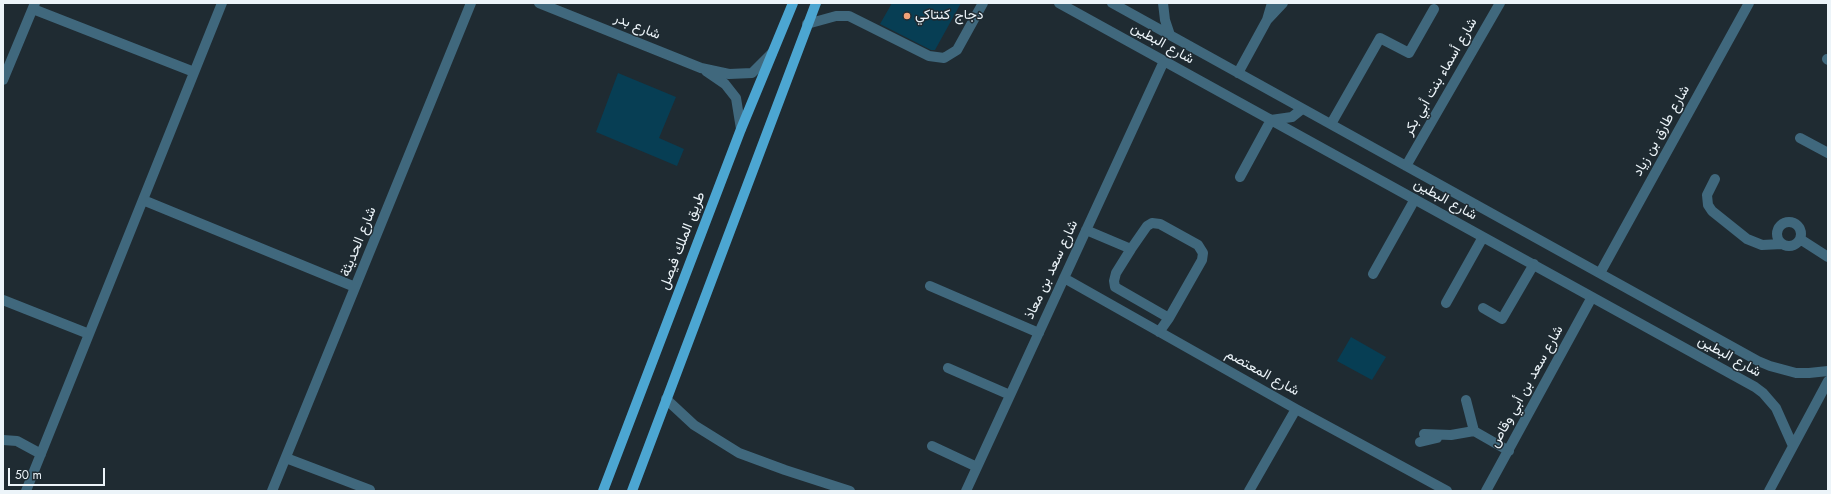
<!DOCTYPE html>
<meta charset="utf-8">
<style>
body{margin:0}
#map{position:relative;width:1831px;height:494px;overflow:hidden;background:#1f2b32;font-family:Jost,sans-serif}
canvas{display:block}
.frame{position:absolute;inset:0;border:4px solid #ecf4f9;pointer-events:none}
.scale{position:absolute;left:8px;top:468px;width:97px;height:18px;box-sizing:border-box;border:2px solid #ecf4f9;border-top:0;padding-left:5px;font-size:12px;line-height:14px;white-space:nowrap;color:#ecf4f9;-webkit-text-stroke:3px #1f2b32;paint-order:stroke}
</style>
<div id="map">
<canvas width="1831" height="494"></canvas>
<div class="frame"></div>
<div class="scale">50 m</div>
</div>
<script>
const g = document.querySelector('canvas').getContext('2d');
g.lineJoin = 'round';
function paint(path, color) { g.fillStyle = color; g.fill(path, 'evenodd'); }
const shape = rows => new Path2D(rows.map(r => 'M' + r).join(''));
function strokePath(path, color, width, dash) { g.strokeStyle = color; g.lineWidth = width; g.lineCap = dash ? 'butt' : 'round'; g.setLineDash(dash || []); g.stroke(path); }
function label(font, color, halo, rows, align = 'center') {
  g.font = font + ' Jost,Vazirmatn,sans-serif'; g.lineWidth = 3; g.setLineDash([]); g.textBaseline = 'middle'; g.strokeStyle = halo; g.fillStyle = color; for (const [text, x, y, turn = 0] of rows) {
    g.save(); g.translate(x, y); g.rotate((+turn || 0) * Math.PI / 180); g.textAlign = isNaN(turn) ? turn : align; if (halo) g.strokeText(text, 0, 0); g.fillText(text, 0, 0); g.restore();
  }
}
paint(shape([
 [892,3,961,3,935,50,931,50,880,24],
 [618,73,676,97,659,138,684,149,677,166,596,132],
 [1351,337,1386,357,1372,380,1337,361]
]), '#073e54');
strokePath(shape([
 [539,3,701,68,729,74,752,73,772,53],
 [1059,3,1755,387,1763,393,1776,408,1793,446],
 [1112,3,1758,361,1770,366,1796,373,1809,373,1828,371],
 [1163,3,1165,20,1170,35],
 [1272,3,1267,20,1283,3],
 [33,9,194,72],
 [807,24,836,16,849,16,929,56,944,58,957,50,983,3],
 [1827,59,1828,60],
 [706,71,725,84,736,98,741,129],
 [1238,73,1267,20],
 [3,80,35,3],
 [1331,124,1380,38,1409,53,1434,9],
 [1800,138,1828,153],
 [1406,166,1500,3],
 [1240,177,1271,120,1292,117,1302,109],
 [1715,179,1707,195,1708,205,1712,211,1747,239,1762,245,1782,244],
 [143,200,355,287],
 '1777 234a12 12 0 1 1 24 0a12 12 0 1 1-24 0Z',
 [1086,230,1131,249],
 [1800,239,1828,257],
 [1600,273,1749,3],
 [1373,274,1415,199],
 [1064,278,1296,409,1447,491],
 [930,286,1039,333],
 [3,300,89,334],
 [1446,303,1483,237],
 [1483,308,1502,319,1534,264],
 [1159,332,1169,318,1202,260,1203,253,1198,245,1160,224,1152,223,1147,226,1131,249,1116,273,1114,281,1115,287,1169,318],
 [948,368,1010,395],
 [666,399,694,425,739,453,785,470,850,491],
 [1474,431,1509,451],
 [1424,434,1451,435,1474,431,1466,400],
 [3,440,17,441,41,454],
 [1420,442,1437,438],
 [932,446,977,467],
 [286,458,370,490],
 [26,491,222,3],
 [272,491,471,3],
 [966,491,1164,61],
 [1249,491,1296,409],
 [1486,491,1592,297],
 [1769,491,1828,381]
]), '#40687d', 10);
strokePath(shape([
 [603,491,741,129,793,3],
 [632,491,816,3]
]), '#4ca6d2', 10);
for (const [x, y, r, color] of [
 [907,16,4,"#f0a279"]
]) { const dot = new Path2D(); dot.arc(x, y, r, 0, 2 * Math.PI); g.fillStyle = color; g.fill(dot); strokePath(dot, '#1f2b32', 1.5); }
label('14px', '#ecf4f9', '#1f2b32', [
 ["دجاج كنتاكي",915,16]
], 'left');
label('14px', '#ecf4f9', '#1f2b32', [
 ["شارع بدر",637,27,22],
 ["شارع البطين",1162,44,29],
 ["شارع أسماء بنت أبي بكر",1441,77,-60],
 ["شارع طارق بن زياد",1662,131,-61],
 ["شارع البطين",1445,200,29],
 ["طريق الملك فيصل",683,241,-69],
 ["شارع الحديثة",359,242,-68],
 ["شارع سعد بن معاذ",1052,270,-65],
 ["شارع البطين",1729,357,29],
 ["شارع المعتصم",1262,373,29],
 ["شارع سعد بن أبي وقاص",1527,387,-61]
]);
</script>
